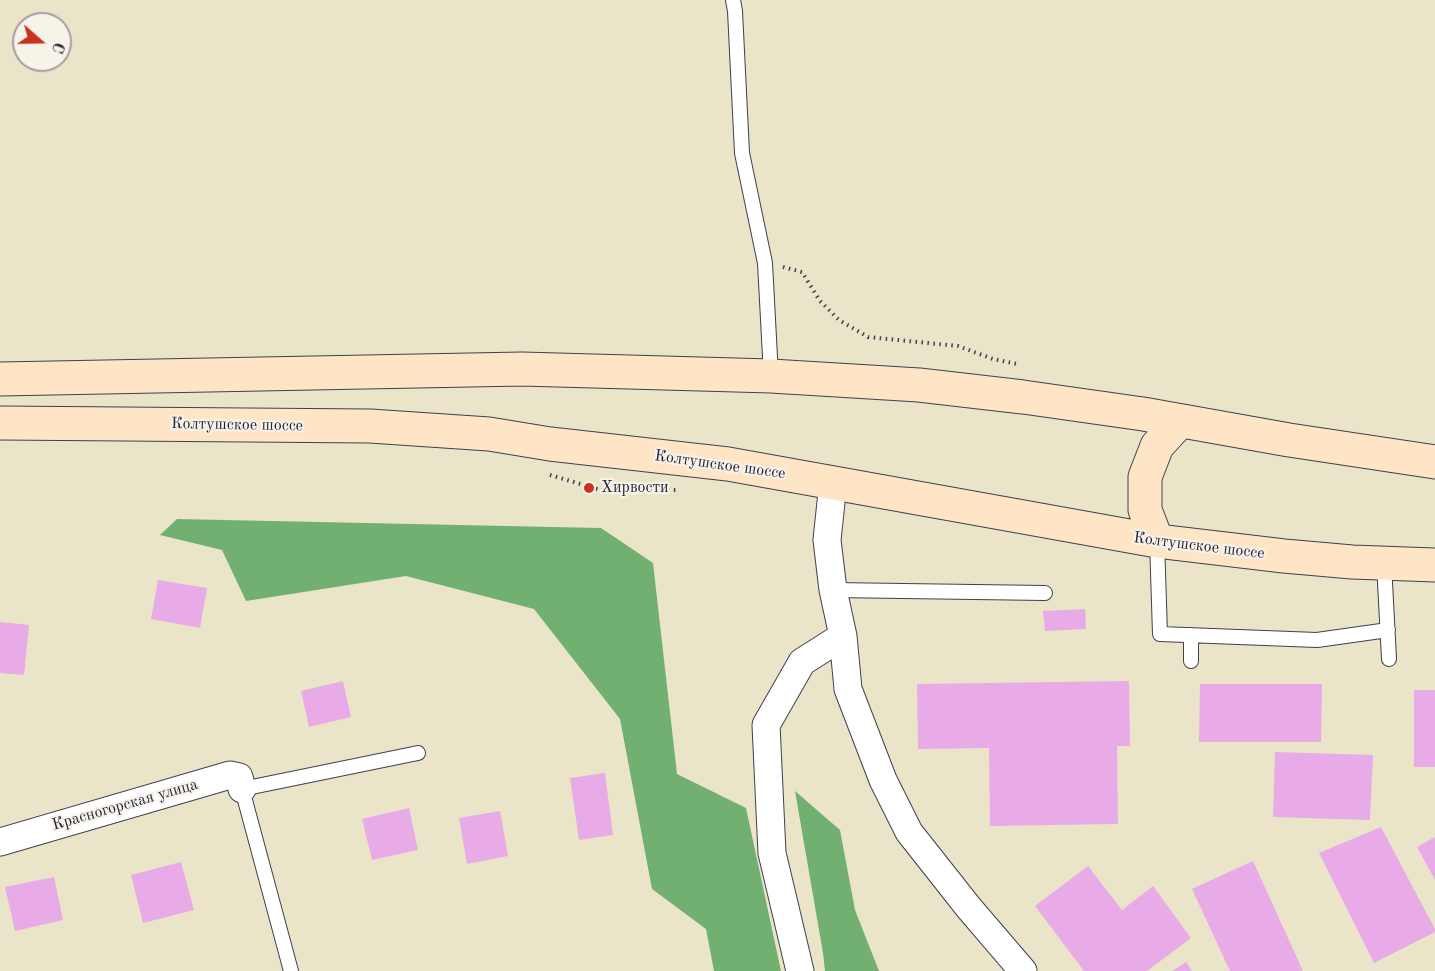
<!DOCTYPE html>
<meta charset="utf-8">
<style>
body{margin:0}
#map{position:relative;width:1435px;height:971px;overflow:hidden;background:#eae5c8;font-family:"Old Standard TT",serif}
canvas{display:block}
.north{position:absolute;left:12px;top:12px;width:60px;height:60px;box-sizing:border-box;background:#f7f3e8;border:2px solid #a29fa3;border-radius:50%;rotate:110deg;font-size:16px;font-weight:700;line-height:24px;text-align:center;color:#22223b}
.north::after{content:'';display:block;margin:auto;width:21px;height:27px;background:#c8321e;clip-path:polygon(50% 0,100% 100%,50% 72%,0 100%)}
</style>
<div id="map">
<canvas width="1435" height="971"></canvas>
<div class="north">С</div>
</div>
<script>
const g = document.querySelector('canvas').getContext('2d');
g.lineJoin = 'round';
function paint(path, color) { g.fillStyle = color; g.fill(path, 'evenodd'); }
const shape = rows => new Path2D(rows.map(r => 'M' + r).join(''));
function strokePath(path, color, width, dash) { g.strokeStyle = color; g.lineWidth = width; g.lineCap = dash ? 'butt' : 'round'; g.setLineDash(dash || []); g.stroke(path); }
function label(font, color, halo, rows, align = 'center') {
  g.font = font + ' "Old Standard TT",serif'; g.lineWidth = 4.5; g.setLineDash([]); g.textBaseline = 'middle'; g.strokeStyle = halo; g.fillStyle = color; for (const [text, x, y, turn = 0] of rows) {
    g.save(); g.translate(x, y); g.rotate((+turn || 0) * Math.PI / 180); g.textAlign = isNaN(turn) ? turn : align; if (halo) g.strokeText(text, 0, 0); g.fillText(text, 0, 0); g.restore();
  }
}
paint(shape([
 [177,519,601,528,653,563,677,774,746,808,781,971,714,971,706,929,652,889,620,719,534,609,406,576,246,601,222,550,160,535],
 [795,791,840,830,855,910,879,971,825,971,823,953]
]), '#72b072');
paint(shape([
 [158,580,207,588,200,628,151,619],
 [1085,609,1086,629,1045,631,1043,611],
 [0,622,29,625,24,675,0,673],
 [343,681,351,717,309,727,301,691],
 [1129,681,1130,746,1117,746,1118,824,990,826,989,748,918,749,917,684],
 [1200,684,1322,684,1321,742,1199,742],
 [1414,690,1435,690,1435,767,1414,767],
 [1275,752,1373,755,1370,820,1273,817],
 [605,773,613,835,579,840,570,778],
 [409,808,418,850,372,860,362,819],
 [500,811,508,856,467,864,459,818],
 [1381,827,1435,929,1435,932,1374,963,1319,853],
 [1435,837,1435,880,1417,847],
 [1253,861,1303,971,1230,971,1192,889],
 [181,862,194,910,143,923,131,875],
 [1088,866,1122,910,1153,886,1191,938,1147,971,1084,971,1035,906],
 [54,877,63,920,15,931,5,887],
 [1186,962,1192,971,1172,971]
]), '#e8abe7');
const lane = shape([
 [733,0,735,11,742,153,765,263,771,376],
 [1157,541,1160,634,1317,640,1388,630],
 [1384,563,1389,659],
 [833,590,1045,593],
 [1191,661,1191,635],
 [291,971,242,789,418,753]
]);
const street = shape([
 [833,483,827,540,833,590,843,636,848,689,883,780,909,832,969,908,1023,971],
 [0,842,230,775,239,777,242,789],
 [800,971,772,853,766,725,802,662,843,636]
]);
const secondary = shape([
 [0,379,522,369,771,376,919,385,1023,397,1143,414,1289,440,1435,462],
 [0,423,370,426,489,434,550,444,728,464,1157,541,1284,556,1352,562,1435,565],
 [1157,541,1145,510,1145,477,1157,446,1180,421]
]);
strokePath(lane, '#403f50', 16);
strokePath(street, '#403f50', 29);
strokePath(secondary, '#403f50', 35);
strokePath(shape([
 [783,267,802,272,820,301,839,320,868,337,958,346,993,359,1017,364],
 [550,475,601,490,678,490]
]), '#403f50', 4, [1.5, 4.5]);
strokePath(lane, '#fff', 14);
strokePath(street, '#fff', 27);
strokePath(secondary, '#fee5c5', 33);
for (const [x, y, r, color] of [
 [589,488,6,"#c8321e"]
]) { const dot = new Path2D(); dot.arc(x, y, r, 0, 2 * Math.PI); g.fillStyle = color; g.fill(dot); strokePath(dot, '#f7f3e8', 2); }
label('16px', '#22223b', '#f7f3e8', [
 ["Колтушское шоссе",237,425,1],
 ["Колтушское шоссе",720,465,8],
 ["Колтушское шоссе",1199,546,7],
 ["Красногорская улица",125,805,-16]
]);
label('16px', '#22223b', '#f7f3e8', [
 ["Хирвости",601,488]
], 'left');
</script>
